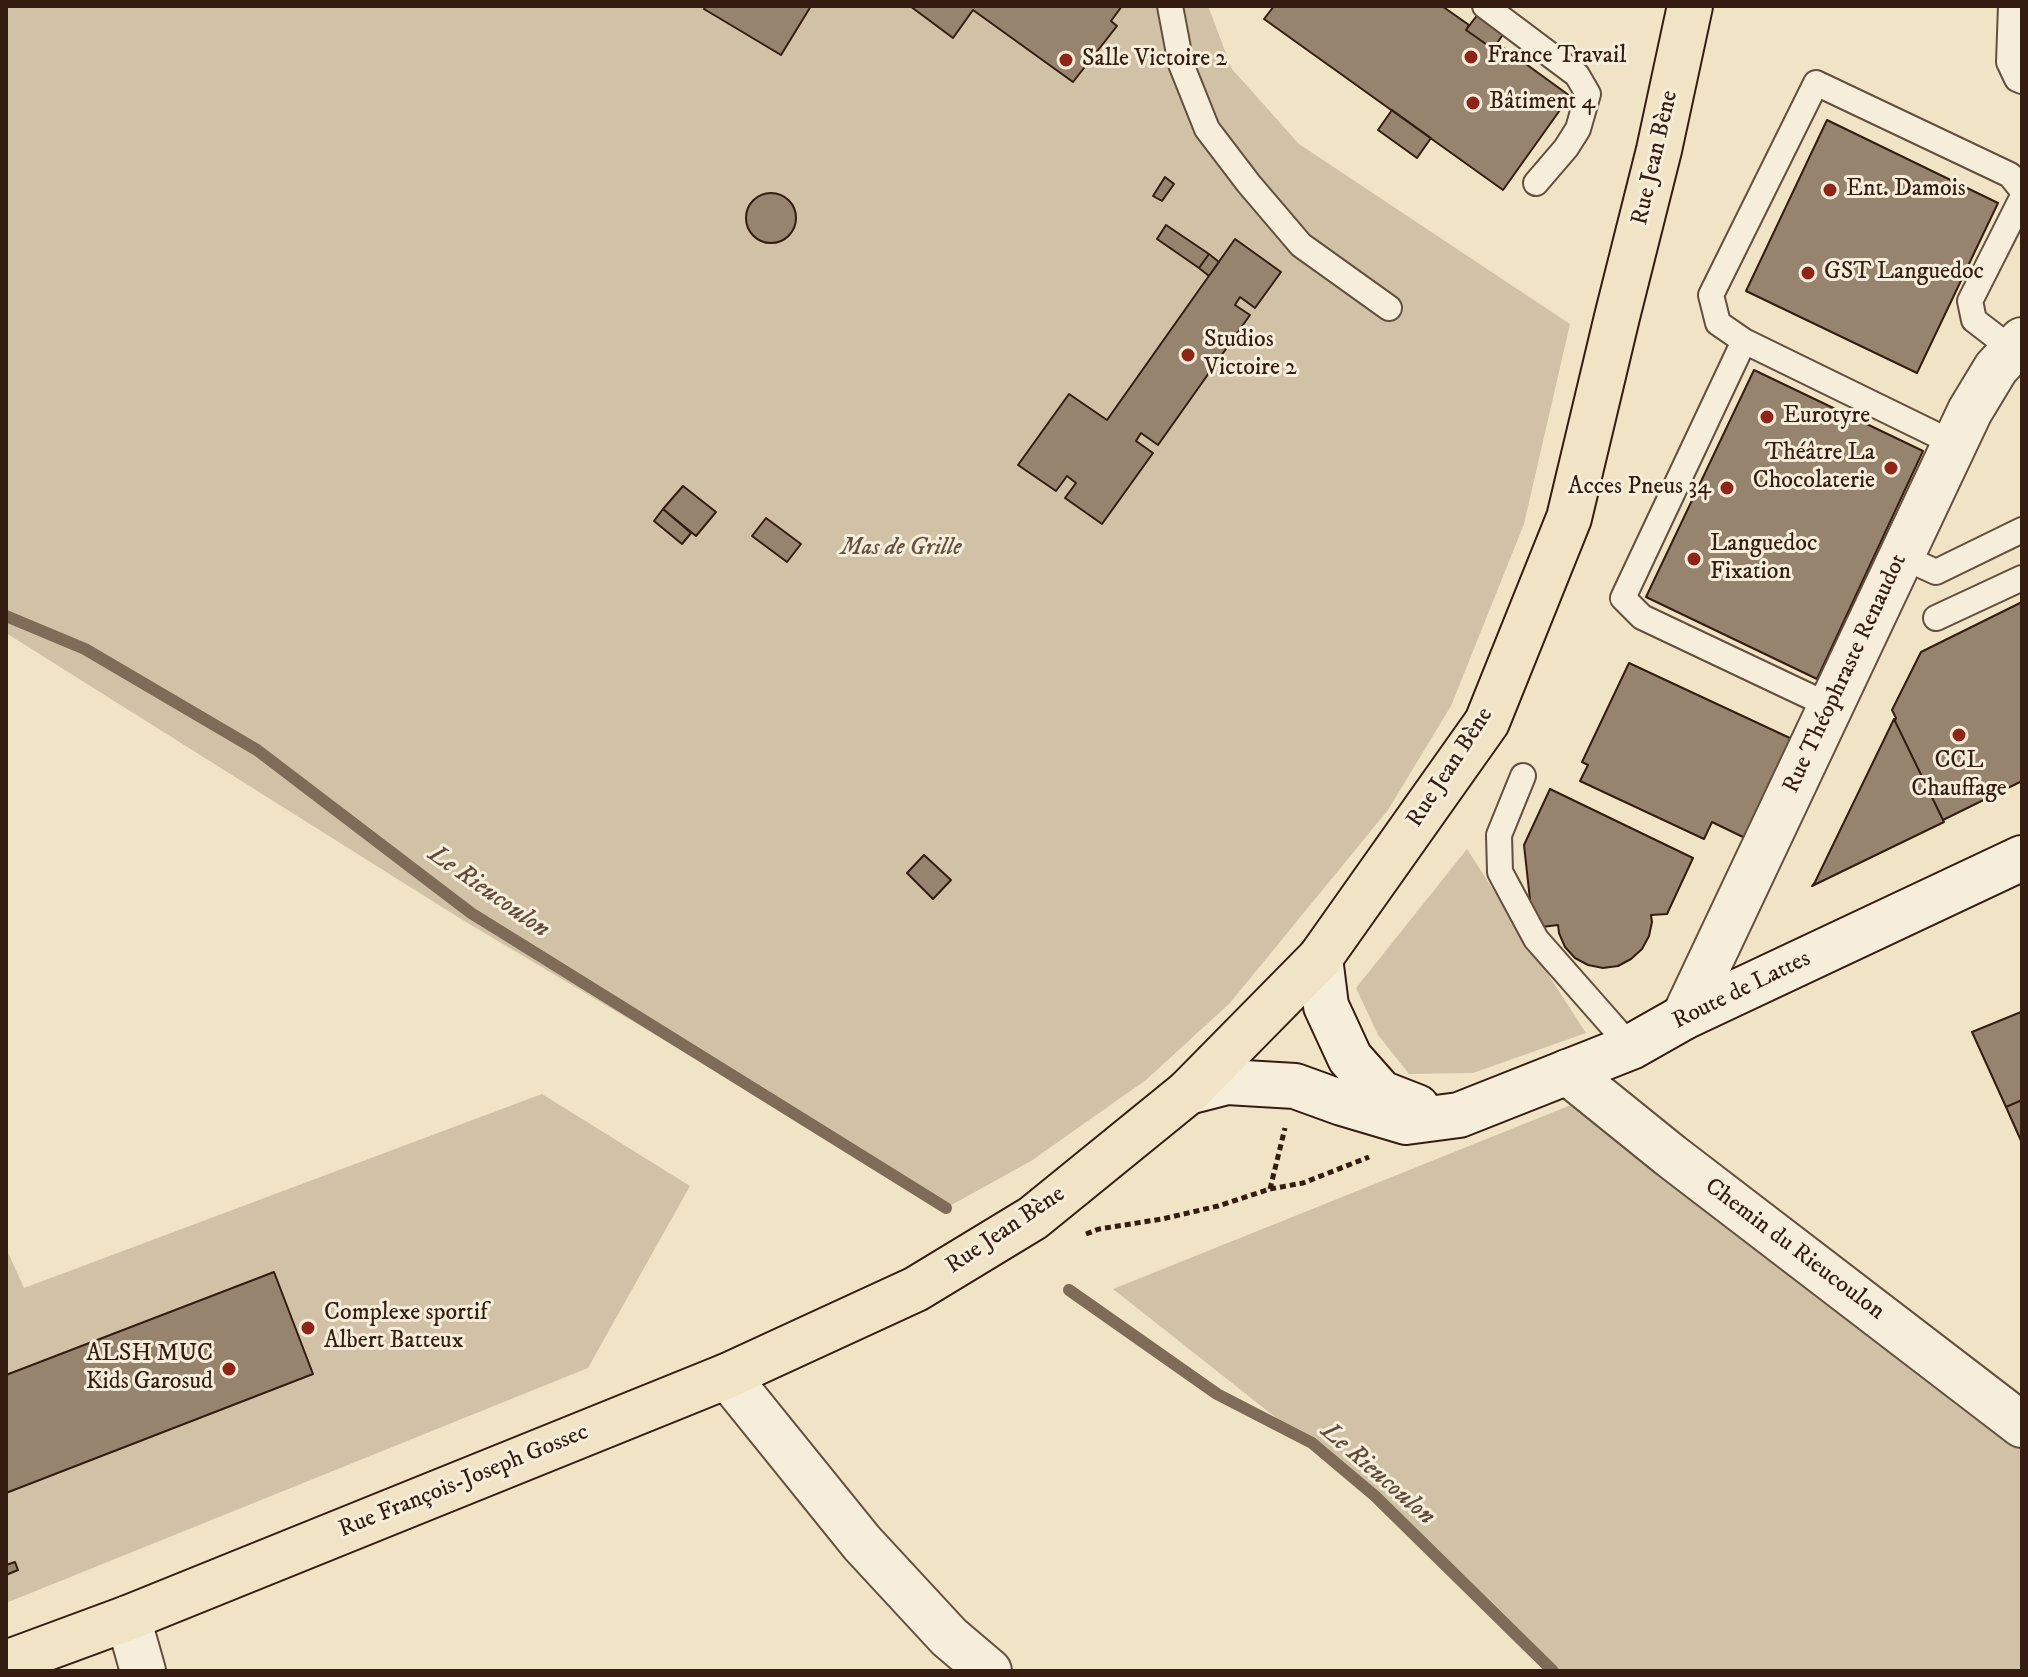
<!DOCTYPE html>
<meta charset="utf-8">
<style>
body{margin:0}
#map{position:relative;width:2028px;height:1677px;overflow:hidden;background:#f1e4c6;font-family:"IM FELL DW Pica",serif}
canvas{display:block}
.frame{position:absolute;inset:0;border:8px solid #341d10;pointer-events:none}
</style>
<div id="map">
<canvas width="2028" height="1677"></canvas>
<div class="frame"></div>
</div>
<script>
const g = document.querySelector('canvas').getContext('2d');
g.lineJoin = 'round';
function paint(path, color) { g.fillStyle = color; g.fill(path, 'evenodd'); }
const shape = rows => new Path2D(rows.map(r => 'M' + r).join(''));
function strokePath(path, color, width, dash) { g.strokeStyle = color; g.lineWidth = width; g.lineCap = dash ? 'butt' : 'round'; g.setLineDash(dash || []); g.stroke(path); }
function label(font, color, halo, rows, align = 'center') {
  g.font = font + ' "IM FELL DW Pica",serif'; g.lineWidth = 6; g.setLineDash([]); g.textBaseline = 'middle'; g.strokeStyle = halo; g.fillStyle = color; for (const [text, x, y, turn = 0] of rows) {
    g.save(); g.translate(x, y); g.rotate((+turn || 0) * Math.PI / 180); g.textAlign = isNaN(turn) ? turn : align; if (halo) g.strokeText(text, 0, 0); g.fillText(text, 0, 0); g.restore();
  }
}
paint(shape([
 [6,6,1208,6,1232,69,1299,144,1570,324,1524,524,1451,706,1388,810,1230,1003,1146,1080,1031,1161,946,1208,461,919,6,633],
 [1467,849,1586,1033,1473,1073,1409,1074,1378,1035,1356,988],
 [542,1094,690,1186,588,1368,6,1603,6,1248,24,1288],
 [1576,1103,2022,1445,2022,1671,1553,1671,1375,1496,1113,1289]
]), '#d1c2a7');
strokePath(shape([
 [6,616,85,649,257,750,471,913,946,1208],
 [1069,1290,1217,1394,1312,1443,1375,1496,1553,1671]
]), '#7f6c58', 12);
const building = shape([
 [705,6,811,6,781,55,704,9,705,6],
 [910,6,1122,6,1111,21,1117,26,1073,82,973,10,953,38,910,6],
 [1274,6,1442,6,1469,25,1466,30,1493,49,1497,43,1570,96,1503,190,1264,19,1274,6],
 [1478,14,1504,33,1493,49,1466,30,1478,14],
 [1392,110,1431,138,1417,158,1378,130,1392,110],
 [1827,120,1998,203,1917,373,1746,291,1827,120],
 [1165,177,1174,184,1162,201,1153,196,1165,177],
 '746 218a25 25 0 1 1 50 0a25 25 0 1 1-50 0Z',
 [1166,225,1209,254,1199,268,1157,239,1166,225],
 [1235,239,1281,272,1255,308,1240,297,1235,305,1250,315,1158,445,1141,433,1136,441,1153,453,1102,524,1065,498,1076,483,1067,476,1056,491,1018,465,1069,394,1107,420,1235,239],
 [1209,254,1219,262,1209,276,1199,268,1209,254],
 [1754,370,1923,451,1817,679,1646,597,1754,370],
 [683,486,716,512,696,536,663,509,683,486],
 [663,509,691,533,682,544,654,521,663,509],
 [766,518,801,544,787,562,752,536,766,518],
 [2022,602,2022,781,1943,820,1895,721,1896,718,1892,710,1921,652,2022,602],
 [1629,663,1792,739,1745,838,1712,822,1704,839,1580,781,1588,765,1582,762,1629,663],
 [1894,719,1944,822,1812,886,1815,882,1894,719],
 [1550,789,1693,858,1667,914,1651,915,1652,922,1649,936,1642,949,1631,959,1618,966,1603,968,1588,965,1575,958,1565,947,1559,933,1558,925,1542,927,1531,909,1524,845,1550,789],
 [924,855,951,880,933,899,907,873,924,855],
 [2021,1012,2022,1100,2006,1107,1972,1032,2021,1012],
 [2022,1100,2022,1143,2006,1107,2022,1100],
 [274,1272,313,1374,6,1493,6,1375,274,1272],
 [15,1562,18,1570,6,1575,6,1565,15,1562]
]);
paint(building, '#96846f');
strokePath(building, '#341d10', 2);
const lane = shape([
 [1170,6,1181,64,1207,129,1249,184,1301,245,1389,308],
 [1485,6,1577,75,1588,94,1578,129,1566,148,1536,183],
 [2011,6,2009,62,2017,79,2022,81],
 [1744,341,1623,598,1642,617,1830,706],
 [2013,350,1974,320,1970,301,2022,198],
 [1955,444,1744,341,1718,323,1711,295,1816,83,2010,175,2022,190],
 [1901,556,1936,572,2022,530],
 [1936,618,2022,578],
 [1523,776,1499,835,1500,872,1536,939,1631,1047]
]);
const street = shape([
 [1684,1017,1970,411,1996,368,2022,340],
 [1567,1072,1671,1156,2022,1425],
 [727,1376,862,1543,949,1637,989,1671],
 [128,1618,143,1671]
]);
const secondary = shape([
 [1320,958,1326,1006,1350,1058,1381,1093,1417,1107],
 [1188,1092,1227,1082,1295,1086,1342,1103,1406,1122,1459,1115,1631,1047,1684,1017,2022,858]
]);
const primary = shape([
 [6,1663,128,1618,727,1376,916,1289,1033,1218,1188,1092,1320,958,1487,722,1569,518,1617,317,1659,150,1690,6]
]);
strokePath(lane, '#634f3e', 28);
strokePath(street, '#634f3e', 48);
strokePath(secondary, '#341d10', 48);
strokePath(primary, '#341d10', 48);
strokePath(shape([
 [1270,1189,1285,1128],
 [1086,1234,1099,1229,1162,1219,1218,1206,1270,1189,1303,1183,1369,1157]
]), '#341d10', 5, [6, 4]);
strokePath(lane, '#f6edda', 24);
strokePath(street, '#f6edda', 44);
strokePath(secondary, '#f6edda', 44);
strokePath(primary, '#f1e4c6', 44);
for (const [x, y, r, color] of [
 [1471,57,8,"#8f2418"],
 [1066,60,8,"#8f2418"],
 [1473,103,8,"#8f2418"],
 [1830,190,8,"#8f2418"],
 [1808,273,8,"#8f2418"],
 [1188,355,8,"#8f2418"],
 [1767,417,8,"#8f2418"],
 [1891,468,8,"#8f2418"],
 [1727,488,8,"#8f2418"],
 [1694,559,8,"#8f2418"],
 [1959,735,8,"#8f2418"],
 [308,1328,8,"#8f2418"],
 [229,1369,8,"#8f2418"]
]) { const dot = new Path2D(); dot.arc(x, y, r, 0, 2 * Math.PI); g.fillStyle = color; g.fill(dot); strokePath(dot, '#f6edda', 3); }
label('24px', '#341d10', '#f6edda', [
 ["France Travail",1487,57],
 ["Salle Victoire 2",1082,60],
 ["Bâtiment 4",1489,103],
 ["Ent. Damois",1846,190],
 ["GST Languedoc",1824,273],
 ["Studios",1204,341],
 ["Victoire 2",1204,369],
 ["Eurotyre",1783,417],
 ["Théâtre La",1875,454,"right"],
 ["Chocolaterie",1875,482,"right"],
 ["Acces Pneus 34",1711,488,"right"],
 ["Languedoc",1710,545],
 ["Fixation",1710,573],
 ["CCL",1959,762,"center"],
 ["Chauffage",1959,790,"center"],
 ["Complexe sportif",324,1314],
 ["Albert Batteux",324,1342],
 ["ALSH MUC",213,1355,"right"],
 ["Kids Garosud",213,1383,"right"]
], 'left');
label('24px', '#341d10', '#f6edda', [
 ["Rue Jean Bène",1656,158,-77],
 ["Rue Théophraste Renaudot",1846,674,-65],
 ["Rue Jean Bène",1451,768,-57],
 ["Route de Lattes",1742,991,-26],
 ["Rue Jean Bène",1006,1231,-34],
 ["Chemin du Rieucoulon",1794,1250,37],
 ["Rue François-Joseph Gossec",464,1482,-22]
]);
label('italic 24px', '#634f3d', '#f6edda', [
 ["Mas de Grille",901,549]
]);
label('italic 26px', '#604b3a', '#f6edda', [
 ["Le Rieucoulon",488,893,35],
 ["Le Rieucoulon",1377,1475,41]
]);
</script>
